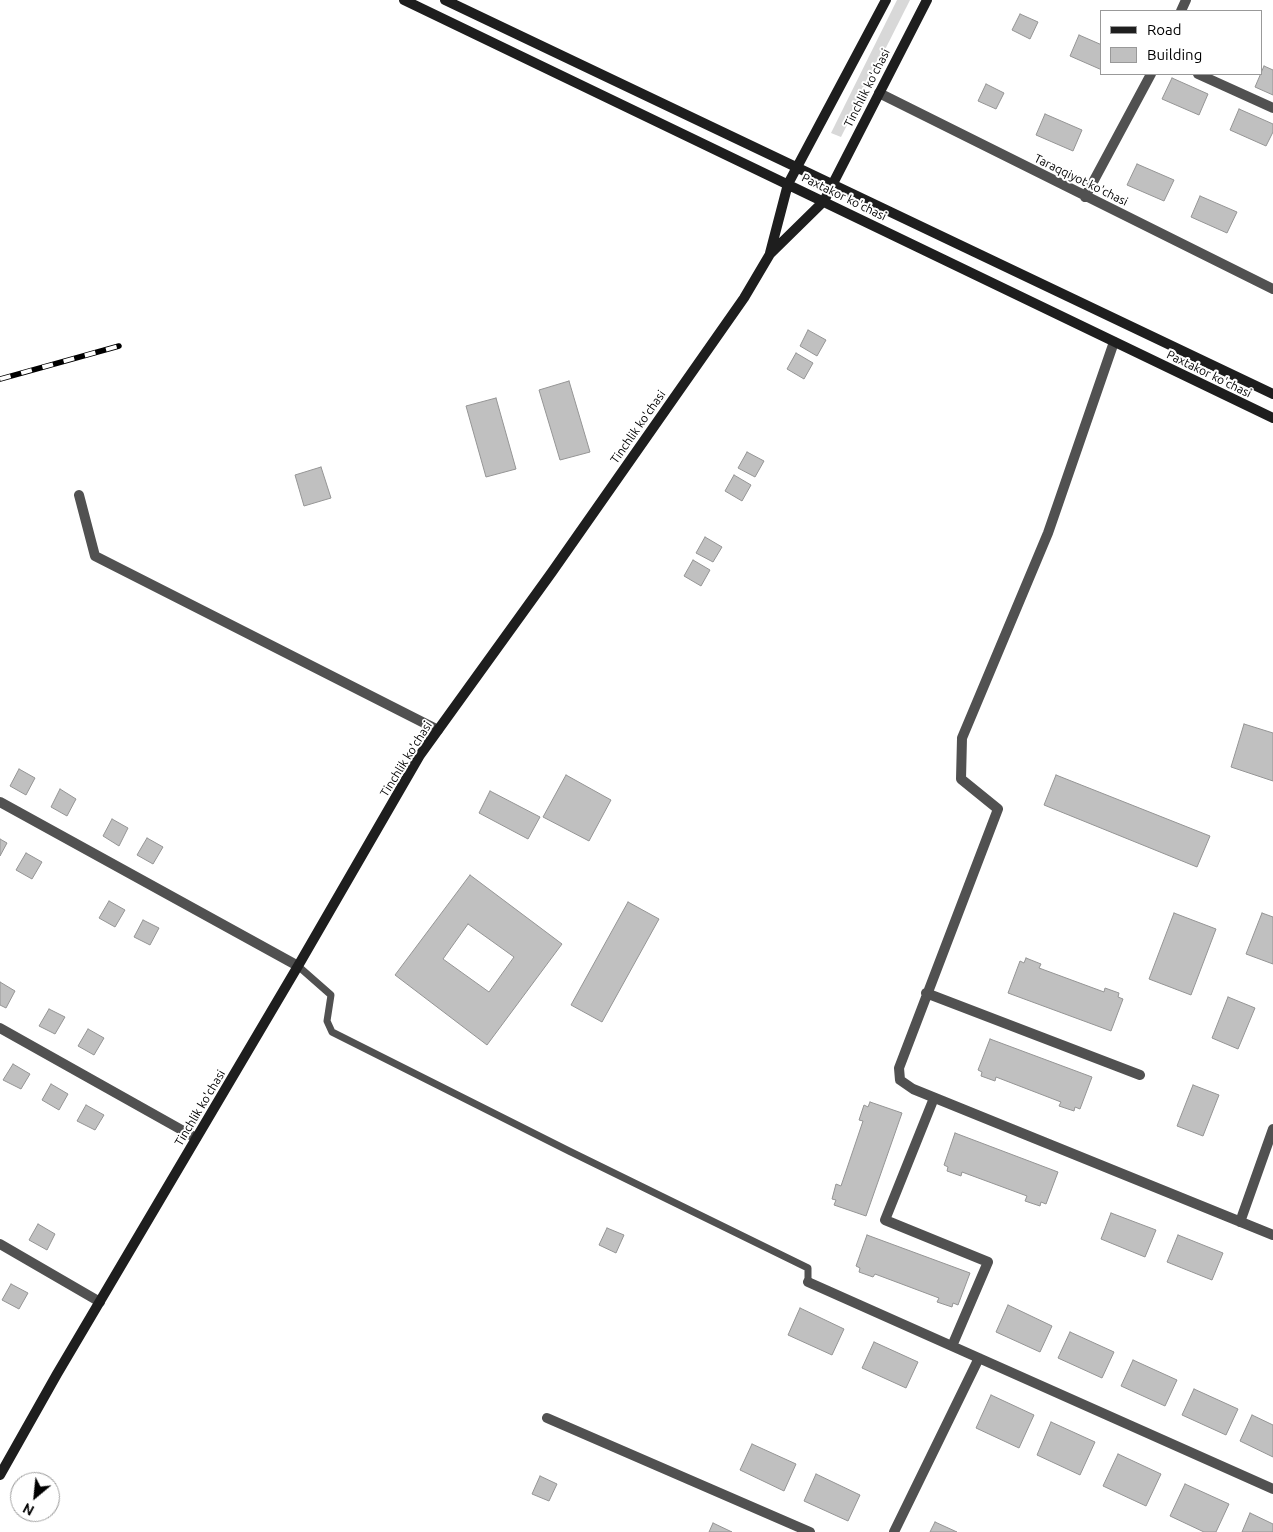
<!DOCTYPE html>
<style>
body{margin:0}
#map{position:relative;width:1273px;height:1532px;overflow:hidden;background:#fff;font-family:Ubuntu,sans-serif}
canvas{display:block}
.legend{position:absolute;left:1100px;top:10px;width:162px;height:65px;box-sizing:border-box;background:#fff;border:1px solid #999;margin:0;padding:6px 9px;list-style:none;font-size:15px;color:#000}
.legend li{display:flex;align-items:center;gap:10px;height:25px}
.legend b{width:25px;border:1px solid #999}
.north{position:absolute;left:10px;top:1472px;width:50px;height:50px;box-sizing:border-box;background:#fff;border:1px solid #999;border-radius:50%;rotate:208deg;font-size:14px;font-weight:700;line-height:20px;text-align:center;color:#000}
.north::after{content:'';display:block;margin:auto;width:18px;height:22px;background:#000;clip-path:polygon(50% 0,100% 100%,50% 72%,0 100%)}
</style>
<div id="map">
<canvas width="1273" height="1532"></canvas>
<ul class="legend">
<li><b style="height:6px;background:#1e1e1e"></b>Road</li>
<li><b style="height:14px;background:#c0c0c0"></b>Building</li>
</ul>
<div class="north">N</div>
</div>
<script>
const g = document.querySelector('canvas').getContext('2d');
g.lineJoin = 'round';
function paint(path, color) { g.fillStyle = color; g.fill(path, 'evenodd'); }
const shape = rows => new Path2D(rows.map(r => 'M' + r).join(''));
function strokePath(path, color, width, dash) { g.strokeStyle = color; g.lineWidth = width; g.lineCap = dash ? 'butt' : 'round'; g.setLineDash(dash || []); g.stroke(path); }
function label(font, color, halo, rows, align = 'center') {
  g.font = font + ' Ubuntu,sans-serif'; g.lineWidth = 4; g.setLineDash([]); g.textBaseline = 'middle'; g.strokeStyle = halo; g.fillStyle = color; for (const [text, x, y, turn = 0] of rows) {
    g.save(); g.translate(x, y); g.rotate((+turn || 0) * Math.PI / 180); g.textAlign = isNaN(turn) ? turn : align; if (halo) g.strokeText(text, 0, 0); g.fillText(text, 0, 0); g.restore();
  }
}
paint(shape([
 [897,0,910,0,841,137,831,133]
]), '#d8d8d8');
const building = shape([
 [1020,14,1038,22,1030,39,1012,30,1020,14],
 [1079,35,1102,45,1102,70,1070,56,1079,35],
 [1264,66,1273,70,1273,95,1255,87,1264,66],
 [1172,78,1208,94,1199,115,1162,99,1172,78],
 [986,84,1004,93,996,109,978,101,986,84],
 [1239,109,1273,124,1273,132,1266,146,1230,130,1239,109],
 [1045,114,1082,130,1073,151,1036,135,1045,114],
 [1137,164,1174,180,1164,201,1127,185,1137,164],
 [1200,196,1237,212,1227,233,1191,217,1200,196],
 [808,330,826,340,817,356,800,346,808,330],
 [796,353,813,363,804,379,787,369,796,353],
 [569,381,590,452,560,460,539,390,569,381],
 [496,398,516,469,486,477,466,406,496,398],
 [747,452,764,461,755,477,738,468,747,452],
 [321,467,331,498,304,506,295,475,321,467],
 [734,475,751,485,742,501,725,491,734,475],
 [705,537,722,547,713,562,696,553,705,537],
 [693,560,710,570,701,586,684,576,693,560],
 [1244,724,1273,733,1273,781,1231,767,1244,724],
 [19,769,35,778,26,795,10,786,19,769],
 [566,775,611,800,589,841,543,817,566,775],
 [1056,775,1210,836,1197,867,1044,805,1056,775],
 [60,789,76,799,67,816,51,807,60,789],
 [490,791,540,817,528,839,479,813,490,791],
 [112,819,128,828,119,846,103,836,112,819],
 [147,838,163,847,153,864,137,855,147,838],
 [0,839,7,843,0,856,0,839],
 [26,853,42,862,32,879,16,870,26,853],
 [470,875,562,944,487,1045,395,975,470,875],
 [468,924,514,957,489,992,443,959,468,924],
 [109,901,125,910,115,927,99,918,109,901],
 [628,902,659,919,602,1022,571,1005,628,902],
 [1174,913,1216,929,1191,995,1149,979,1174,913],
 [1262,913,1273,917,1273,964,1246,954,1262,913],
 [143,920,159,928,150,945,134,937,143,920],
 [1026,958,1041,964,1039,968,1104,992,1105,988,1119,993,1118,997,1123,999,1111,1031,1008,993,1020,961,1024,963,1026,958],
 [0,982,15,991,6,1008,0,1005,0,982],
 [1228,997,1255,1008,1238,1049,1212,1038,1228,997],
 [49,1009,65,1017,55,1034,39,1026,49,1009],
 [88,1029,104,1038,94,1055,78,1046,88,1029],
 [990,1039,1092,1077,1080,1109,1075,1107,1074,1111,1059,1106,1061,1102,996,1077,995,1081,981,1076,982,1072,978,1070,990,1039],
 [13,1064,30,1074,21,1089,3,1080,13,1064],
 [51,1084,68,1094,59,1110,42,1100,51,1084],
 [1193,1085,1219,1095,1203,1136,1177,1126,1193,1085],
 [870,1102,902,1113,866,1216,834,1205,836,1200,832,1199,836,1184,841,1186,863,1121,859,1120,864,1105,868,1107,870,1102],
 [86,1105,104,1115,95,1130,77,1121,86,1105],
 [955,1133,1058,1172,1046,1204,1041,1202,1040,1206,1025,1201,1027,1196,962,1172,961,1176,947,1171,948,1167,944,1165,955,1133],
 [1111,1213,1156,1230,1145,1257,1101,1239,1111,1213],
 [38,1224,55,1234,47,1250,29,1240,38,1224],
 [607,1228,624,1235,616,1253,599,1245,607,1228],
 [867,1235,970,1273,958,1305,953,1303,952,1307,937,1302,939,1298,875,1274,873,1277,859,1272,860,1268,856,1266,867,1235],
 [1178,1235,1223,1253,1212,1280,1167,1262,1178,1235],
 [11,1284,28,1293,19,1309,2,1300,11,1284],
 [1008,1305,1052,1326,1040,1352,996,1332,1008,1305],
 [800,1308,844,1329,832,1355,788,1335,800,1308],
 [1070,1332,1114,1352,1102,1378,1058,1358,1070,1332],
 [874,1342,918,1362,906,1388,862,1368,874,1342],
 [1133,1360,1177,1380,1165,1406,1121,1386,1133,1360],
 [1194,1389,1238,1409,1226,1435,1182,1415,1194,1389],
 [991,1395,1034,1415,1019,1448,976,1428,991,1395],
 [1252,1415,1273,1425,1273,1457,1240,1441,1252,1415],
 [1051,1422,1095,1442,1080,1475,1037,1455,1051,1422],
 [752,1444,796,1464,784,1491,740,1470,752,1444],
 [1118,1454,1161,1474,1146,1506,1103,1486,1118,1454],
 [816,1474,860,1495,848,1521,804,1501,816,1474],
 [540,1476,557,1484,549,1501,532,1494,540,1476],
 [1185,1484,1229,1504,1216,1532,1204,1532,1170,1516,1185,1484],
 [1250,1513,1273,1524,1273,1532,1242,1532,1250,1513],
 [935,1522,957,1532,930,1532,935,1522],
 [713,1523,732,1532,709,1532,713,1523]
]);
paint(building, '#c0c0c0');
strokePath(building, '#959595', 1);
strokePath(shape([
 [298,966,331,995,327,1021,332,1032,569,1151,808,1268,808,1282]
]), '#515151', 7);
strokePath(shape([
 [1181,11,1186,0],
 [1198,74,1273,108],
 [879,93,1273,289],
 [1085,197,1151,74],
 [1114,342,1048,533,962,738,961,779,998,809,899,1068,900,1080,913,1089,1273,1235],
 [79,495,95,556,438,730],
 [0,802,298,966],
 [926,993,1140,1075],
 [0,1028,196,1138],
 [934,1098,885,1220,988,1262,952,1346],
 [1240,1222,1273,1129],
 [0,1244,100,1302],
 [808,1282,1273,1489],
 [547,1418,810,1532],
 [894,1532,979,1358]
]), '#515151', 10);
strokePath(shape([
 [404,0,1273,418],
 [445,0,1273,394],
 [770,253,788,184,886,0],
 [0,1475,57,1374,298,966,420,755,552,572,744,298,770,254,824,201,927,0]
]), '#1e1e1e', 10);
const rail = shape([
 [0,379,119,346]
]);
strokePath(rail, '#000', 5.5);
strokePath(rail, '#fff', 4, [11]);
label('12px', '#000', '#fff', [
 ["Tinchlik ko'chasi",867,88,-63],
 ["Taraqqiyot ko'chasi",1081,180,26],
 ["Paxtakor ko'chasi",844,197,26],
 ["Paxtakor ko'chasi",1209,374,26],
 ["Tinchlik ko'chasi",638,427,-55],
 ["Tinchlik ko'chasi",406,759,-58],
 ["Tinchlik ko'chasi",200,1108,-59]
]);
</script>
